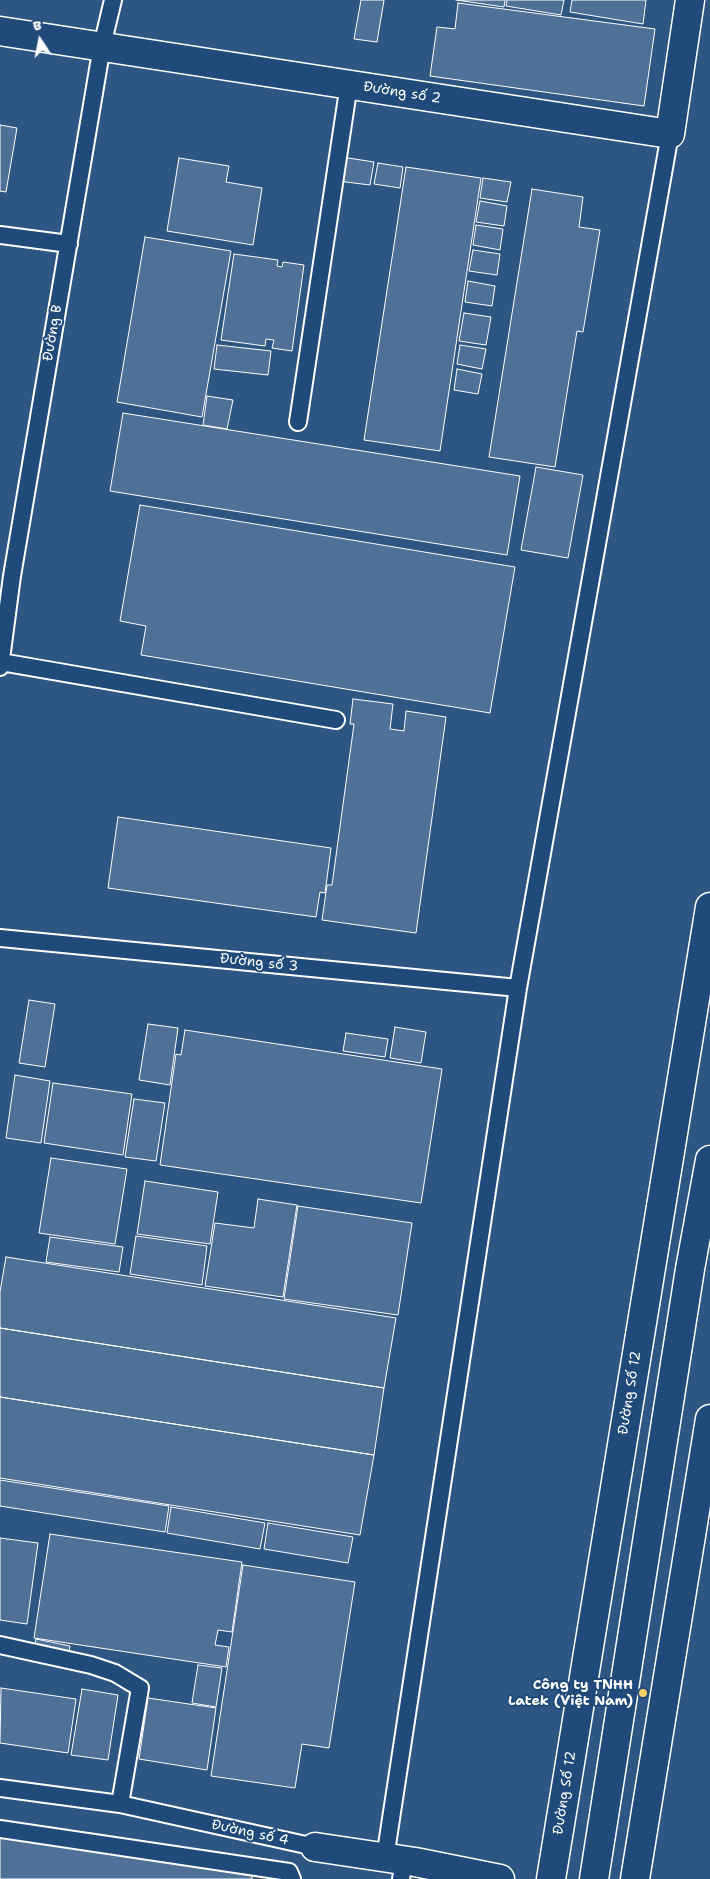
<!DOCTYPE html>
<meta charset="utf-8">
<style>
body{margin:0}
#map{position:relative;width:710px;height:1879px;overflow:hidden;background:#1f4a7a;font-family:"Shantell Sans",sans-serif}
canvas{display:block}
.north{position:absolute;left:15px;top:15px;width:50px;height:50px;-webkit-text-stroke:4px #1f4a7a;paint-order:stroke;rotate:349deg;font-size:14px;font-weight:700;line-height:20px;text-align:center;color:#fff}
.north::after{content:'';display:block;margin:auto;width:18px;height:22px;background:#fff;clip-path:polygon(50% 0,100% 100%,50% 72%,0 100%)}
</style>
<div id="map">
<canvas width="710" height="1879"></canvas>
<div class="north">B</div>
</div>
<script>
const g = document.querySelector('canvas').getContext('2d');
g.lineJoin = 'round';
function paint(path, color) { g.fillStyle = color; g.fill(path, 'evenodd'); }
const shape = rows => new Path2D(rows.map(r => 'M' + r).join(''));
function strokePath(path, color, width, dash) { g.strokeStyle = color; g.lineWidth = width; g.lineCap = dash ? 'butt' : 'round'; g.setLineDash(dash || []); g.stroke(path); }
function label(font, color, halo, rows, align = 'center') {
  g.font = font + ' "Shantell Sans",sans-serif'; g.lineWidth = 4; g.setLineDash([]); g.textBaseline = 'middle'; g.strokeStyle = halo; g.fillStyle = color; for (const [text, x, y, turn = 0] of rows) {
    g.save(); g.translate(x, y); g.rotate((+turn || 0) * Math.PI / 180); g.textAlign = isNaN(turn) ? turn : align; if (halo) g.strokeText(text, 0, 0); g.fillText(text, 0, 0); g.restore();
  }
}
paint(shape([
 [0,0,710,0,710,1879,0,1879]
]), '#2e5683');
const building = shape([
 [361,0,384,0,377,42,354,39,361,0],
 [456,0,505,0,504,7,456,0],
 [507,0,564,0,561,15,506,6,507,0],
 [572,0,646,0,643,24,570,12,572,0],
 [458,3,655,29,644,106,430,76,437,27,455,29,458,3],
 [0,125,17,128,6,192,0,191,0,125],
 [342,157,374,162,370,185,338,181,342,157],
 [179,158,229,166,226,182,262,188,253,245,167,231,179,158],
 [378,163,403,167,400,188,374,184,378,163],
 [406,167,481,178,440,451,364,440,406,167],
 [483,178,511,182,507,202,480,198,483,178],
 [532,189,583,197,579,227,600,230,583,332,577,331,555,467,489,457,532,189],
 [480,201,507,206,504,226,476,222,480,201],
 [476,225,503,229,500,250,473,245,476,225],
 [145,237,231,251,202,417,117,402,145,237],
 [473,250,500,254,497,275,469,271,473,250],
 [234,254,278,260,277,266,282,267,283,262,304,265,292,351,272,348,274,340,266,339,265,346,221,340,234,254],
 [468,281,495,286,492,306,465,302,468,281],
 [464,313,491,317,486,345,459,341,464,313],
 [217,345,271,351,268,375,214,369,217,345],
 [460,345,486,349,482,369,457,364,460,345],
 [457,369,482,374,478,394,454,390,457,369],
 [207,396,233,400,227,429,203,425,207,396],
 [123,413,520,476,507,555,110,491,123,413],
 [536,467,583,475,568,558,521,550,536,467],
 [140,505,515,567,490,713,141,655,146,626,120,621,140,505],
 [353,699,393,704,390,729,404,731,406,711,446,717,416,933,322,920,327,885,332,885,354,724,350,724,353,699],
 [118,817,331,848,325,893,320,892,316,917,108,888,118,817],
 [29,1000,55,1004,45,1067,19,1063,29,1000],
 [148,1024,178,1028,170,1085,139,1080,148,1024],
 [395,1027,426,1032,421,1063,390,1058,395,1027],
 [185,1030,442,1069,421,1203,160,1165,176,1054,181,1055,185,1030],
 [346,1033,388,1039,385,1057,343,1051,346,1033],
 [15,1075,50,1081,41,1143,6,1138,15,1075],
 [53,1083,132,1094,123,1155,44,1143,53,1083],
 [134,1099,165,1103,156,1161,125,1157,134,1099],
 [51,1158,127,1169,115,1244,39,1233,51,1158],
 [145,1181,218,1192,210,1244,137,1234,145,1181],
 [258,1199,297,1205,283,1297,205,1286,215,1223,254,1228,258,1199],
 [298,1206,412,1223,398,1315,284,1299,298,1206],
 [136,1236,207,1246,202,1285,130,1274,136,1236],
 [50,1237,123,1247,119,1272,46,1262,50,1237],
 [6,1257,396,1318,384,1388,0,1328,0,1292,6,1257],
 [0,1328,384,1388,374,1455,0,1397,0,1328],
 [0,1397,374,1455,360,1535,0,1478,0,1397],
 [0,1480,169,1506,165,1532,0,1506,0,1480],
 [171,1507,265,1523,260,1549,167,1533,171,1507],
 [268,1523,353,1537,348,1563,264,1549,268,1523],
 [50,1534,242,1562,232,1632,218,1630,215,1645,229,1647,226,1667,34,1638,50,1534],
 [0,1538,38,1543,27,1624,0,1620,0,1538],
 [243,1565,355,1582,329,1748,302,1744,295,1788,211,1776,243,1565],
 [36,1639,70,1646,68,1657,34,1651,36,1639],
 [198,1665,222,1668,216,1707,192,1703,198,1665],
 [1,1688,76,1699,68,1753,0,1743,1,1688],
 [82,1689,118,1695,108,1760,71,1755,82,1689],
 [148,1698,216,1708,207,1770,139,1759,148,1698],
 [0,1836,252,1876,252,1879,0,1879,0,1836]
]);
paint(building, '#507197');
strokePath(building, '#fff', 1);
const service = shape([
 [0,235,69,244],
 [298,422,349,84],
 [1,662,336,720],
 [0,667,12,576,102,46,113,0],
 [0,938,518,988],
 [0,1645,91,1665,115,1673,140,1688,120,1804],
 [0,1788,120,1804,315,1847],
 [0,1829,289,1872,292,1879],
 [385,1858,518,988,670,134],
 [401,1879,404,1861]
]);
const minor = shape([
 [0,31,670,134,690,0],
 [315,1847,415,1862,500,1879],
 [551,1879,710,907],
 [594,1879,690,1269,710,1160],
 [635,1879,710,1419]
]);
strokePath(service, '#fff', 20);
strokePath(minor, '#fff', 31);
strokePath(service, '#1f4a7a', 16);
strokePath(minor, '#1f4a7a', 28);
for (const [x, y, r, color] of [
 [643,1693,5,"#ffd166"]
]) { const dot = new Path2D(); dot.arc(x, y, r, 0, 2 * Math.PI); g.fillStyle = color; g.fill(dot); strokePath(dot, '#1f4a7a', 2); }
label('14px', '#fff', '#1f4a7a', [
 ["Đường số 2",402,93,9],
 ["Đường B",53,333,-80],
 ["Đường số 3",259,963,6],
 ["Đường Số 12",630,1393,-81],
 ["Đường Số 12",565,1793,-81],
 ["Đường số 4",250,1833,12]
]);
label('bold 14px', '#fff', '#1f4a7a', [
 ["Công ty TNHH",633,1685],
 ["Latek (Việt Nam)",633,1701]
], 'right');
</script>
